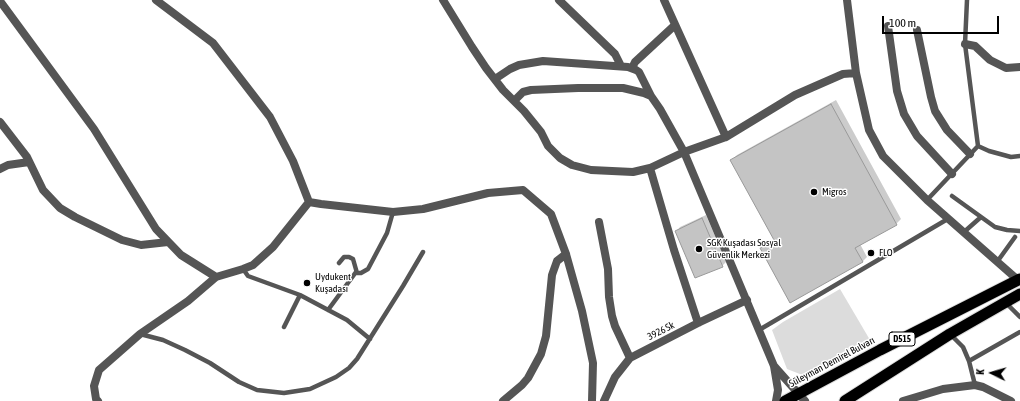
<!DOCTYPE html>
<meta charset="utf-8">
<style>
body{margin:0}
#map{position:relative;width:1020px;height:401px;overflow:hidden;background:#fff;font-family:"Asap Condensed",sans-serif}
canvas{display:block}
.north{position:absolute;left:972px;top:353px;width:40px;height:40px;-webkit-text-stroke:3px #fff;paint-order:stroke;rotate:275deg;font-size:11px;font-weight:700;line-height:16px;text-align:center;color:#000}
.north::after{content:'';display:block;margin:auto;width:14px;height:18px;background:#000;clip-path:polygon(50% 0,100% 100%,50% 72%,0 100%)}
.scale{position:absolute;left:882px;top:16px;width:117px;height:18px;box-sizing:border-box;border:2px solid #000;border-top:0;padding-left:5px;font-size:12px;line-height:14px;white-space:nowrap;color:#000;-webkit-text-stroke:3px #fff;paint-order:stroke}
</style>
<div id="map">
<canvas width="1020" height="401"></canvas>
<div class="north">K</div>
<div class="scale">100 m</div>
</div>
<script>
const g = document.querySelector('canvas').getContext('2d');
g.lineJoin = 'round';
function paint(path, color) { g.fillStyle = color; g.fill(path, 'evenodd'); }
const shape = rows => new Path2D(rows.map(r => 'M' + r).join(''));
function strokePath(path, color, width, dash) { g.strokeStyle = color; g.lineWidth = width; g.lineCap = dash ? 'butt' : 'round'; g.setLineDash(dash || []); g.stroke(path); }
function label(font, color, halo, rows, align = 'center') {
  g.font = font + ' "Asap Condensed",sans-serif'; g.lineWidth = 3; g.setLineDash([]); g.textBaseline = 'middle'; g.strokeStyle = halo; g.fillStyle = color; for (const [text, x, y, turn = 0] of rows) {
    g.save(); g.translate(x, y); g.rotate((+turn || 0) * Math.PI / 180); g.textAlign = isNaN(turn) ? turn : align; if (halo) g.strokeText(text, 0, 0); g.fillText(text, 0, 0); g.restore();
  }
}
paint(shape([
 [840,289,870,340,805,376,787,369,772,330,783,322]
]), '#dcdcdc');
paint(shape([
 [836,100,901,219,896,224,860,244,867,257,862,262,761,248,766,243,775,239,732,160,737,155],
 [706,215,726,262,722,266,677,231,680,227]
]), '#0003');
const building = shape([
 [831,104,897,225,855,248,863,262,790,303,760,248,774,240,730,160,831,104],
 [702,218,723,267,695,278,675,231,702,218]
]);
paint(building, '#c4c4c4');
strokePath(building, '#999', 1);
const trunk = shape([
 [785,401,880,350,1020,279],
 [845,401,950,334,1020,294]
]);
strokePath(trunk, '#dbdbdb', 13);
strokePath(shape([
 [978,146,989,151,1011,157,1020,156],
 [952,196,995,227,1007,230,1020,231],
 [927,200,978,146,965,44,967,0],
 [964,232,981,217],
 [997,262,1015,237],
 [339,263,344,257,349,257,353,259,357,273,361,273,368,269,387,233,393,212],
 [243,269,248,276,300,295,347,320,370,339],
 [1005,302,1020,317],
 [328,310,356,272],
 [284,327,300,295],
 [759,330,946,220],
 [140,334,163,340,185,350,210,363,239,382,257,390,284,393,310,389,336,377,349,368,357,359,403,286,423,252],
 [950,334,963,347,969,361,975,385],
 [969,361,1020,332]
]), '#555', 4.5);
strokePath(shape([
 [156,0,213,43,270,117,293,161,309,202],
 [443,0,472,47,486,68,503,90,524,111,541,132,548,146,560,158,572,165,591,170,633,172,650,168,684,152,726,137,795,95,843,74,856,73,869,130,883,156,927,200,1018,280],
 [559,0,615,54,621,66],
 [664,0,726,137],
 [847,0,856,73],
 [0,1,94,129,156,229,181,255,216,277],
 [888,26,897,91,904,114,917,136,952,174],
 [917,30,931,97,935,111,947,130,970,154],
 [965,44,975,46,990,60,1006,68,1020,67],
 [632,68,635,62,675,25],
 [495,79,510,69,519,65,543,61,628,67,636,70,639,72,651,96],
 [514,101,523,92,531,90,578,88,623,88,644,93,651,96,660,109,684,152,774,366,778,390,776,401],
 [0,122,27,157,43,190,60,208,75,217,122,240,141,245,168,242],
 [650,168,674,250,698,323],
 [0,169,8,165,29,162],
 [309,202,321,204,393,212,423,209,488,193,523,190,551,214,566,254,582,311,593,363,592,401],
 [599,222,608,269,609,297,612,316,615,326,630,358],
 [774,366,805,401],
 [98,401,96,399,94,386,99,370,140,334,188,301,216,277,243,269,253,265,273,247,309,202],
 [503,401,522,385,528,378,541,354,546,336,552,275,557,261,566,254],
 [604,401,615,377,630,358,698,323,747,300]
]), '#555', 8);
strokePath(shape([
 [903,401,943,389,975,385,983,387,1011,401]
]), '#555', 8);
strokePath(trunk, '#000', 11);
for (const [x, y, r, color] of [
 [814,192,4,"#000"],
 [699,249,4,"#000"],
 [871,253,4,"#000"],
 [307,283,4,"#000"]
]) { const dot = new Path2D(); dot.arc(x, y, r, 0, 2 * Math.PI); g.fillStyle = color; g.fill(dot); strokePath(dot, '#fff', 1.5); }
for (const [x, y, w] of [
 [902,339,26]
]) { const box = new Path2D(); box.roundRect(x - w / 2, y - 7, w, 14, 3); g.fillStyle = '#fff'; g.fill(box); strokePath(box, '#000', 1); }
label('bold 9px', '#000', null, [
 ["D515",902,339]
]);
label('10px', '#000', '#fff', [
 ["Migros",822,192],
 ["SGK Kuşadası Sosyal",707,243],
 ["Güvenlik Merkezi",707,255],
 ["FLO",879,253],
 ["Uydukent",315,277],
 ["Kuşadası",315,289]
], 'left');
label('10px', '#000', '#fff', [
 ["3926 Sk",661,331,-27],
 ["Süleyman Demirel Bulvarı",832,362,-28]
]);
</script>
